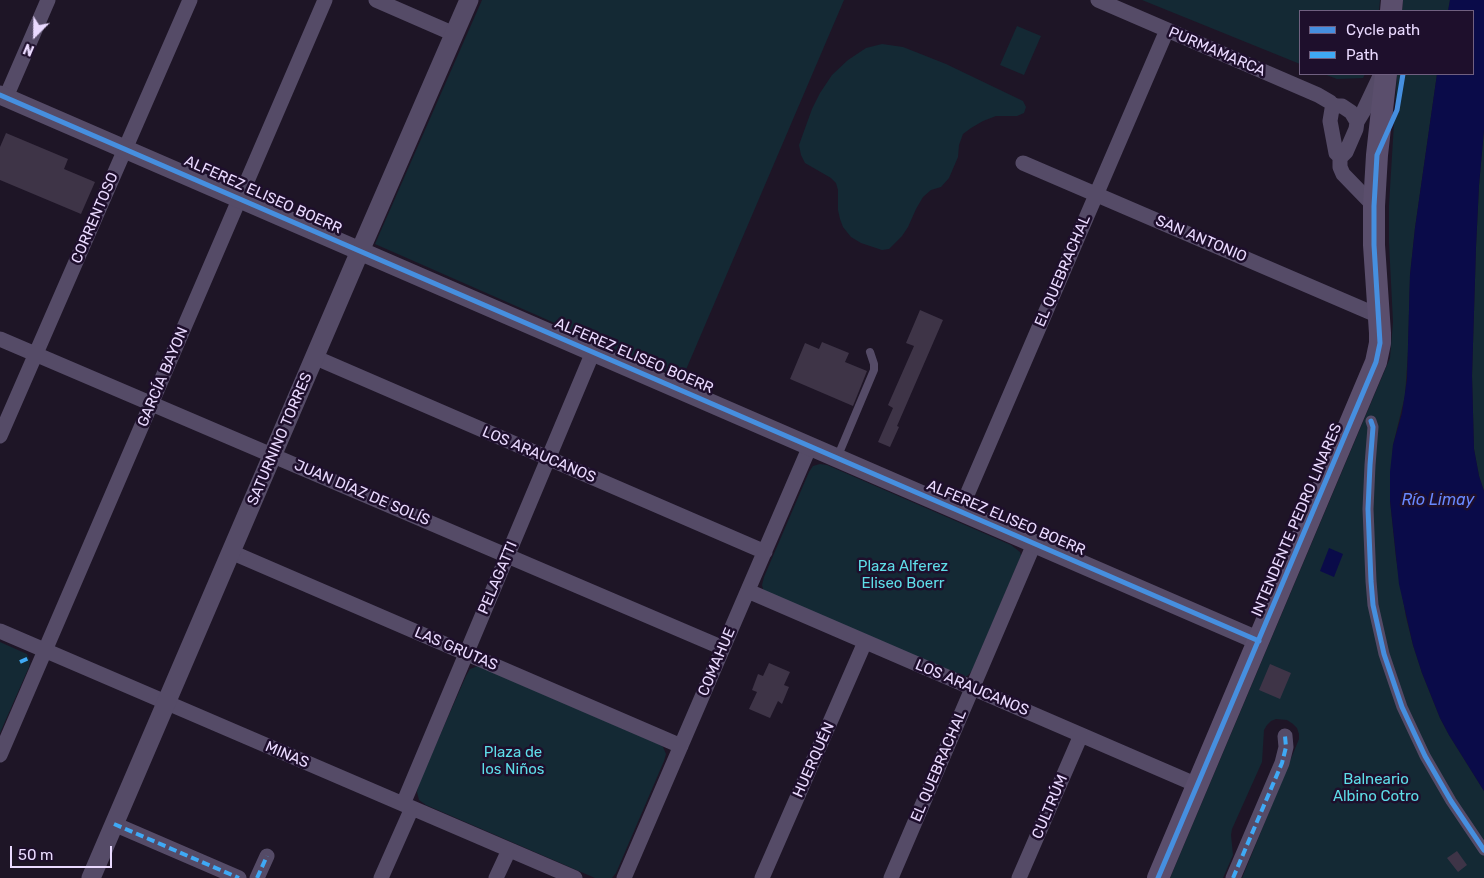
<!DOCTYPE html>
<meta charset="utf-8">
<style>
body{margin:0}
#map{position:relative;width:1484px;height:878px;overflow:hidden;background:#1e1526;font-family:Rubik,sans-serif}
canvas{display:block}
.legend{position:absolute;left:1299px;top:10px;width:175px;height:65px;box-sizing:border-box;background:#1e0f2c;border:1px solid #706080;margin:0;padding:6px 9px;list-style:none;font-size:15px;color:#eadaff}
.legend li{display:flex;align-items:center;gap:10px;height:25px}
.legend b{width:25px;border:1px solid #706080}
.north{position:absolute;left:10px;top:10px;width:50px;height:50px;-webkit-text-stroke:4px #1e0f2c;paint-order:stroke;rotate:203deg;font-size:14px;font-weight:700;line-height:20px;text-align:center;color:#eadaff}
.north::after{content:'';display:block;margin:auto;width:18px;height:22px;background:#eadaff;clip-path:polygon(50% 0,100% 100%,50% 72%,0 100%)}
.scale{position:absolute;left:10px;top:846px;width:102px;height:22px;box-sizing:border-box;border:2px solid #eadaff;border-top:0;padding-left:6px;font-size:15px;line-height:18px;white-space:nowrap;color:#eadaff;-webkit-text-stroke:4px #1e0f2c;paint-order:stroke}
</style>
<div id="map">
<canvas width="1484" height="878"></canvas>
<ul class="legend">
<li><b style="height:6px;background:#468fdf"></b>Cycle path</li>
<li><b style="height:6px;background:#3fa9f5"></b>Path</li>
</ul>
<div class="north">N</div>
<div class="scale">50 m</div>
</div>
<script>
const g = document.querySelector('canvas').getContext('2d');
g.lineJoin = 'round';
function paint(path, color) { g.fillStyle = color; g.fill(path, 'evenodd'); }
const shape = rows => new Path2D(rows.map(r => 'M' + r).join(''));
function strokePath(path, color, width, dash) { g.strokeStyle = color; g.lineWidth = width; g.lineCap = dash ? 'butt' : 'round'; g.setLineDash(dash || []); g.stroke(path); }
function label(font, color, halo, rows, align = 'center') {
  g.font = font + ' Rubik,sans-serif'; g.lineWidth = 5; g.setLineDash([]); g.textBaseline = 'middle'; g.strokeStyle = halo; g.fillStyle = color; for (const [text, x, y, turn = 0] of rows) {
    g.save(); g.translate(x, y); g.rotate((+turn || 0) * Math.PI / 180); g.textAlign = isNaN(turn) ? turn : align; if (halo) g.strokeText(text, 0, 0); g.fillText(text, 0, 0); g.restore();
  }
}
paint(shape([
 [482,0,844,0,682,379,375,244],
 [1142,0,1380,0,1379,11,1300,11,1300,64],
 [1403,0,1450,0,1448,11,1402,11],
 [1017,26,1041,36,1024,75,1000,65],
 [882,44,903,47,946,64,1023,101,1026,107,1024,113,1017,116,996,116,983,121,971,128,963,134,959,145,958,157,949,178,941,187,931,190,923,197,916,209,908,227,902,236,889,249,882,250,861,243,851,237,843,227,840,219,838,210,838,190,836,183,831,178,805,163,801,155,799,145,812,109,820,93,832,75,848,60,866,48],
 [1324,74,1365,74,1363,78,1337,79],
 [1397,74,1437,74,1415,228,1410,275,1408,352,1405,396,1393,445,1390,500,1396,558,1406,617,1413,645,1422,673,1440,718,1449,735,1484,791,1484,878,1242,878,1299,739,1299,734,1297,728,1293,724,1287,720,1276,719,1271,721,1267,725,1264,730,1262,762,1232,829,1231,835,1233,855,1223,878,1170,878,1390,358,1393,322,1389,243,1389,205],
 [1484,130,1484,491,1479,476,1474,449,1472,376,1476,247,1479,185],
 [820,464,827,465,1011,545,1020,552,1021,556,972,671,967,676,964,677,765,592,763,589,762,585,764,577,809,472,813,466],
 [0,642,27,654,30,661,29,667,0,733],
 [478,666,659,744,663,747,666,754,664,761,616,873,612,878,595,878,426,805,419,800,417,792,419,783,466,676,470,669]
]), '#142934');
paint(shape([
 [1450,0,1484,0,1484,130,1479,185,1476,247,1472,376,1474,449,1479,476,1484,491,1484,791,1449,735,1440,718,1422,673,1413,645,1399,584,1390,500,1390,472,1393,445,1402,413,1407,379,1410,275,1415,228,1437,74,1473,74,1473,11,1448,11],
 [1329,548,1343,554,1334,577,1320,571]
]), '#0a0b49');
paint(shape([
 [6,133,68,159,64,169,95,182,81,214,0,180,0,147],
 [920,310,943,320,897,426,899,427,890,447,878,442,893,408,888,405,914,346,906,343],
 [822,342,849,353,845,362,867,371,853,406,790,379,805,343,819,349],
 [769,663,790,672,784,685,789,687,782,704,778,701,770,718,749,709,757,692,752,690,758,674,763,676],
 [1270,664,1291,673,1280,699,1259,690],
 [1457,851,1467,865,1458,872,1447,858]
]), '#3e3447');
strokePath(shape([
 [837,458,874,370,874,364,870,352]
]), '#554b67', 8);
strokePath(shape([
 [1371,421,1373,427,1370,465,1368,509,1371,581,1373,605,1384,654,1402,707,1425,756,1451,801,1484,850]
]), '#554b67', 11);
strokePath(shape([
 [376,0,454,34],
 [1098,0,1318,95,1330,102,1334,107],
 [6,97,48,0],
 [1337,106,1342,106,1351,112,1357,122,1356,129,1346,152,1342,156,1339,156,1336,153,1330,121,1332,109,1337,106],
 [1357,122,1363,112,1381,74],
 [1340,156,1340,167,1343,174,1374,206],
 [1023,163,1379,316],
 [0,339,723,648],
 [314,357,765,552],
 [0,436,190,0],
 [960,511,1167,30],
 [231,552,681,746],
 [748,591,1197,785],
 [0,631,575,878],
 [0,755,325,0],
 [403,804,593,352],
 [114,824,239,878],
 [257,878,267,856],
 [381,878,412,808],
 [496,878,509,850],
 [624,878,810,446],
 [762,878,865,642],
 [891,878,1034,544],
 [1019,878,1081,735],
 [1233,878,1282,763,1286,747,1285,736]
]), '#554b67', 15);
strokePath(shape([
 [0,95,1259,641],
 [91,878,360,251,469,0]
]), '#554b67', 19);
strokePath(shape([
 [1391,11,1392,0],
 [1158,878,1376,362,1380,343,1380,333,1374,245,1374,206,1377,155,1386,74]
]), '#5a4e6c', 22);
strokePath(shape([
 [20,662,29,658],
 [114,824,239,878],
 [257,878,267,856],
 [1233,878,1282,763,1286,747,1285,736]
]), '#3fa9f5', 4, [8, 4]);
strokePath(shape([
 [0,95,1259,641],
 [1371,421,1373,427,1370,465,1368,509,1371,581,1373,605,1384,654,1402,707,1425,756,1451,801,1484,850],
 [1158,878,1376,362,1380,343,1374,245,1374,206,1377,155,1397,110,1403,74]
]), '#468fdf', 5);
label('15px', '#eadaff', '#1e0f2c', [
 ["PURMAMARCA",1217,52,23],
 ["ALFEREZ ELISEO BOERR",263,195,24],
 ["CORRENTOSO",95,218,-67],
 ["SAN ANTONIO",1201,239,23],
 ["EL QUEBRACHAL",1063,271,-67],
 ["ALFEREZ ELISEO BOERR",634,356,23],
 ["GARCÍA BAYON",163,377,-67],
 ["SATURNINO TORRES",280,439,-67],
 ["LOS ARAUCANOS",539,455,23],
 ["JUAN DÍAZ DE SOLÍS",362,493,23],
 ["ALFEREZ ELISEO BOERR",1006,518,23],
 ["INTENDENTE PEDRO LINARES",1297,520,-67],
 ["PELAGATTI",498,578,-67],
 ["LAS GRUTAS",456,649,23],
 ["COMAHUE",717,662,-67],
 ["LOS ARAUCANOS",972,688,23],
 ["MINAS",287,755,23],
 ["HUERQUÉN",814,760,-66],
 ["EL QUEBRACHAL",939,766,-67],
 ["CULTRÚM",1050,807,-67]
]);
label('15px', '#5edde8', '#1e0f2c', [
 ["Plaza Alferez",903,567],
 ["Eliseo Boerr",903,584],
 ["Plaza de",513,753],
 ["los Niños",513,770],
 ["Balneario",1376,780],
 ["Albino Cotro",1376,797]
]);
label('italic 16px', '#6889ff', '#1e0f2c', [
 ["Río Limay",1438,500]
]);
</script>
